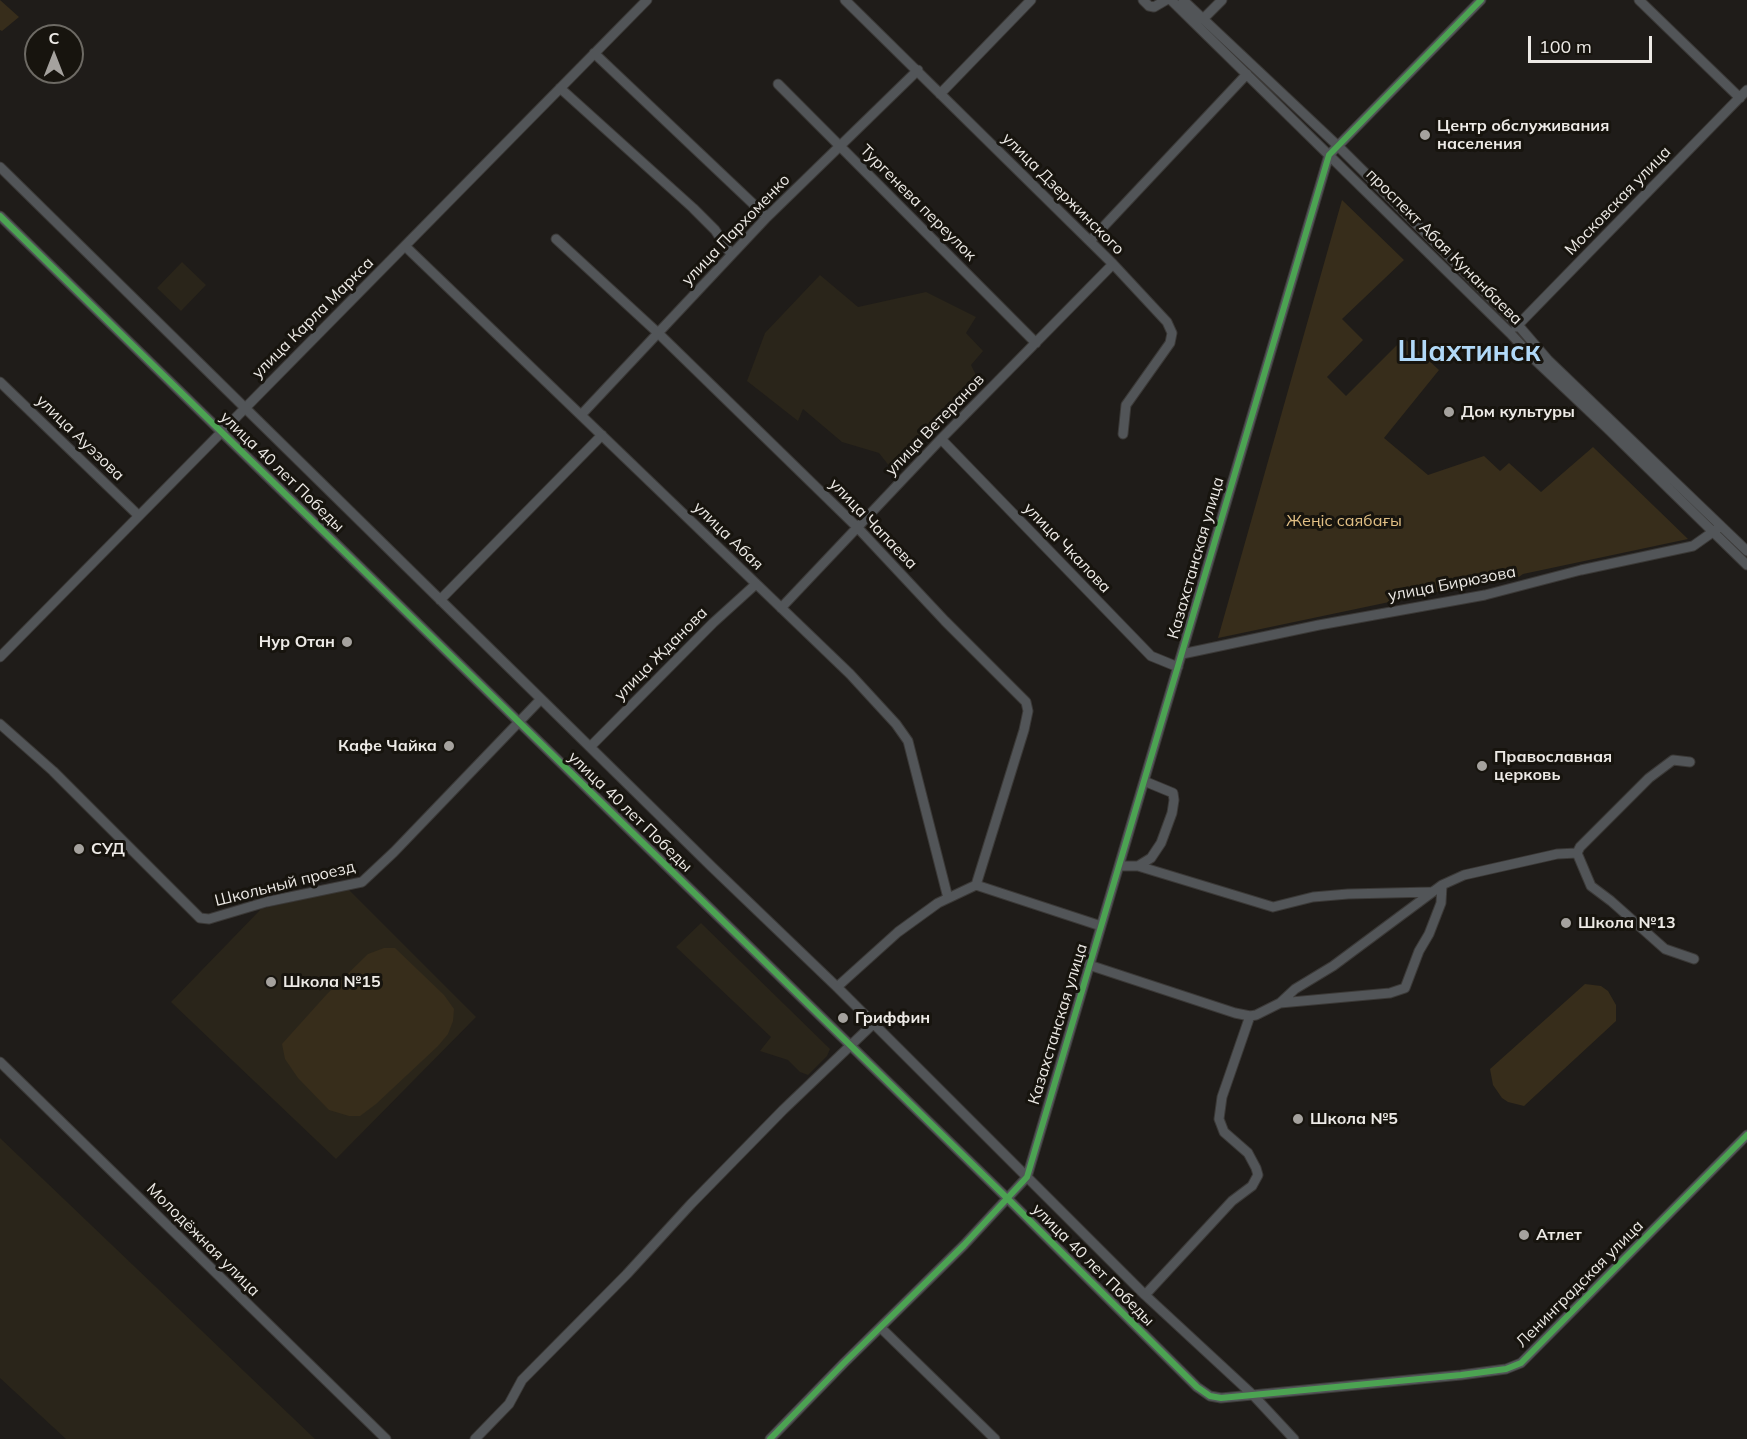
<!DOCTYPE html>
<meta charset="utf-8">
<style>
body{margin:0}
#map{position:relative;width:1747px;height:1439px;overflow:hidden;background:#1f1c19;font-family:Mulish,sans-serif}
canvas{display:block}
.north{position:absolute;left:24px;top:24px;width:60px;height:60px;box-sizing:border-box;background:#17140e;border:2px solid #6d6a64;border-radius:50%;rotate:0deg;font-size:16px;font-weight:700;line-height:24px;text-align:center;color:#edeae6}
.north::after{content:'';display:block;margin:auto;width:21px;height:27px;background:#a5a29e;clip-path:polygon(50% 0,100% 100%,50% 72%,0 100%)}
.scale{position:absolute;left:1528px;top:36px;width:124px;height:27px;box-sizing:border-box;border:3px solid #edeae6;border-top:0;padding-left:8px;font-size:18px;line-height:21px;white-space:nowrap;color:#edeae6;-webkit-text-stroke:4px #17140e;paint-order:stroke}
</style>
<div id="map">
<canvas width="1747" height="1439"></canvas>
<div class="north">С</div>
<div class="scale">100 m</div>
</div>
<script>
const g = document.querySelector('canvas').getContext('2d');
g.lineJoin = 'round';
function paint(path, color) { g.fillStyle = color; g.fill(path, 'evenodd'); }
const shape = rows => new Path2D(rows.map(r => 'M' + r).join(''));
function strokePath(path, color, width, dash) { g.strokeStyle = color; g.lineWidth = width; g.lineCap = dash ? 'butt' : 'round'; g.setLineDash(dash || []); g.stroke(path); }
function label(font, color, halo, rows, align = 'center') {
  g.font = font + ' Mulish,sans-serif'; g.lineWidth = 6; g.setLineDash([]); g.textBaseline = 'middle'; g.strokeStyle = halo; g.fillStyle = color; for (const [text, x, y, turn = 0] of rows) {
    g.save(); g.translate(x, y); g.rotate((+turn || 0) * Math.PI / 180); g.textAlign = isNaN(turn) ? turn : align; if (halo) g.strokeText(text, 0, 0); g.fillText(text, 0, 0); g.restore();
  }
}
paint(shape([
 [182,262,206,285,181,311,157,288],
 [820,275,858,307,926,292,976,317,966,333,983,351,971,365,978,379,894,472,879,453,842,442,803,409,798,421,747,381,765,333],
 [348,889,476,1017,336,1159,171,1002,261,909],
 [701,923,830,1049,827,1056,808,1075,800,1072,788,1060,760,1051,771,1037,676,947],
 [0,1138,315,1439,66,1439,0,1378]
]), '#2a251a');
paint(shape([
 [0,0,19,17,2,31,0,30],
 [1342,200,1404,260,1342,319,1363,340,1327,377,1346,396,1404,338,1439,370,1384,438,1428,475,1484,456,1500,471,1509,463,1541,492,1593,447,1688,539,1523,574,1516,579,1513,576,1218,638],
 [384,948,395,948,444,995,454,1009,453,1021,448,1034,438,1046,376,1104,360,1116,349,1116,329,1110,298,1078,285,1059,282,1044,327,994,368,954],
 [1585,984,1601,986,1608,991,1616,1005,1616,1021,1524,1106,1508,1102,1502,1098,1493,1085,1490,1069]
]), '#372d1b');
const minor = shape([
 [845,0,1113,264,1167,322,1172,333,1170,343,1126,405,1123,434],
 [1143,0,1149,6,1154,7,1166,0],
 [1171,0,1510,333,1535,360,1608,429,1747,565],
 [1183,0,1338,146,1518,325,1548,360,1747,551],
 [1639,0,1740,98],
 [1203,19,1222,0],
 [594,53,767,217],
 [778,84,1036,343],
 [560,88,693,208,715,230,731,254],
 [940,94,1031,0],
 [0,167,712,867,837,987,1145,1295,1253,1395,1294,1439],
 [0,216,1008,1199,1197,1387,1210,1396,1221,1398,1461,1375,1506,1369,1521,1363,1747,1135],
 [556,239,658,333,857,527,945,621,1026,702,1028,711,1024,730,976,885],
 [1090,241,1247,74],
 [405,246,850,674,896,724,908,741,948,898],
 [1516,327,1747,90],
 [0,382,139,516],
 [581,415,767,217,918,70],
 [941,439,1151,656,1178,667],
 [440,600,602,435],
 [781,608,941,439,1113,264],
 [1182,654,1319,625,1485,595,1581,570,1693,546,1717,529],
 [0,657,647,0],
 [0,724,53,771,200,918,209,919,266,902,362,882,394,852,541,699],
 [590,747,713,623,756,584],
 [1577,853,1591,886,1611,901,1665,949,1694,959],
 [1119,866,1138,866,1151,858,1161,843,1172,813,1174,800,1173,793,1144,781],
 [1138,866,1273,907,1313,897,1348,894,1431,892],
 [1089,965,1235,1013,1250,1016,1256,1015,1280,1003,1295,989,1333,966,1442,885,1464,875,1557,854,1577,853,1580,847,1649,778,1673,760,1690,762],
 [837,987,898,932,938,903,976,885,1101,926],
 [1280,1003,1390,993,1405,988,1419,951,1429,934,1441,903,1442,885],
 [0,1062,386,1439],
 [1145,1295,1232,1201,1252,1186,1258,1175,1256,1168,1248,1153,1224,1132,1219,1119,1222,1097,1250,1016],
 [881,1328,995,1439],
 [475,1439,509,1404,522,1380,627,1274,691,1204,783,1110,873,1024],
 [770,1439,844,1363,964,1245,1027,1177,1329,155,1481,0]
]);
strokePath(minor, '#3b3937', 11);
strokePath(minor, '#525558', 9);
strokePath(shape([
 [0,216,1008,1199,1197,1387,1210,1396,1221,1398,1461,1375,1506,1369,1521,1363,1747,1135],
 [770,1439,844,1363,964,1245,1027,1177,1329,155,1481,0]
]), '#4ca352', 6);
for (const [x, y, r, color] of [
 [1425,135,6,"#a5a29e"],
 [1449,412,6,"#a5a29e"],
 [347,642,6,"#a5a29e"],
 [449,746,6,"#a5a29e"],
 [1482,766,6,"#a5a29e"],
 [79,849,6,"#a5a29e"],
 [1566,923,6,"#a5a29e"],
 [271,982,6,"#a5a29e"],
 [843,1018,6,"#a5a29e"],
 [1298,1119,6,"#a5a29e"],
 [1524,1235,6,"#a5a29e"]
]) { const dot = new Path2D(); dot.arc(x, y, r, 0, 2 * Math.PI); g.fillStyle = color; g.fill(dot); strokePath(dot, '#17140e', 2); }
label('bold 16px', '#edeae6', '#17140e', [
 ["Центр обслуживания",1437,126],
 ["населения",1437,144],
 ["Дом культуры",1461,412],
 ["Нур Отан",335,642,"right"],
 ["Кафе Чайка",437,746,"right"],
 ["Православная",1494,757],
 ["церковь",1494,775],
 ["СУД",91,849],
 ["Школа №13",1578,923],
 ["Школа №15",283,982],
 ["Гриффин",855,1018],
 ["Школа №5",1310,1119],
 ["Атлет",1536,1235]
], 'left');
label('16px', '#edeae6', '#17140e', [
 ["улица Дзержинского",1063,194,45],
 ["Московская улица",1618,201,-46],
 ["Тургенева переулок",918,203,45],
 ["улица Пархоменко",736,230,-46],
 ["проспект Абая Кунанбаева",1444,247,45],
 ["улица Карла Маркса",313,318,-45],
 ["улица Ветеранов",935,425,-46],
 ["улица Ауэзова",80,438,44],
 ["улица 40 лет Победы",282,472,44],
 ["улица Чапаева",873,524,46],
 ["улица Абая",728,536,44],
 ["улица Чкалова",1067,548,46],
 ["Казахстанская улица",1196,558,-74],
 ["улица Бирюзова",1452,584,-11],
 ["улица Жданова",661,654,-45],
 ["улица 40 лет Победы",630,812,44],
 ["Школьный проезд",285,884,-14],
 ["Казахстанская улица",1058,1024,-73],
 ["Молодёжная улица",203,1240,45],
 ["улица 40 лет Победы",1093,1265,45],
 ["Ленинградская улица",1580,1284,-45]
]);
label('16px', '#e2c085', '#17140e', [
 ["Жеңіс саябағы",1344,521]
]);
label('bold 28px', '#b1d9f8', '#17140e', [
 ["Шахтинск",1469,353]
]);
</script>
